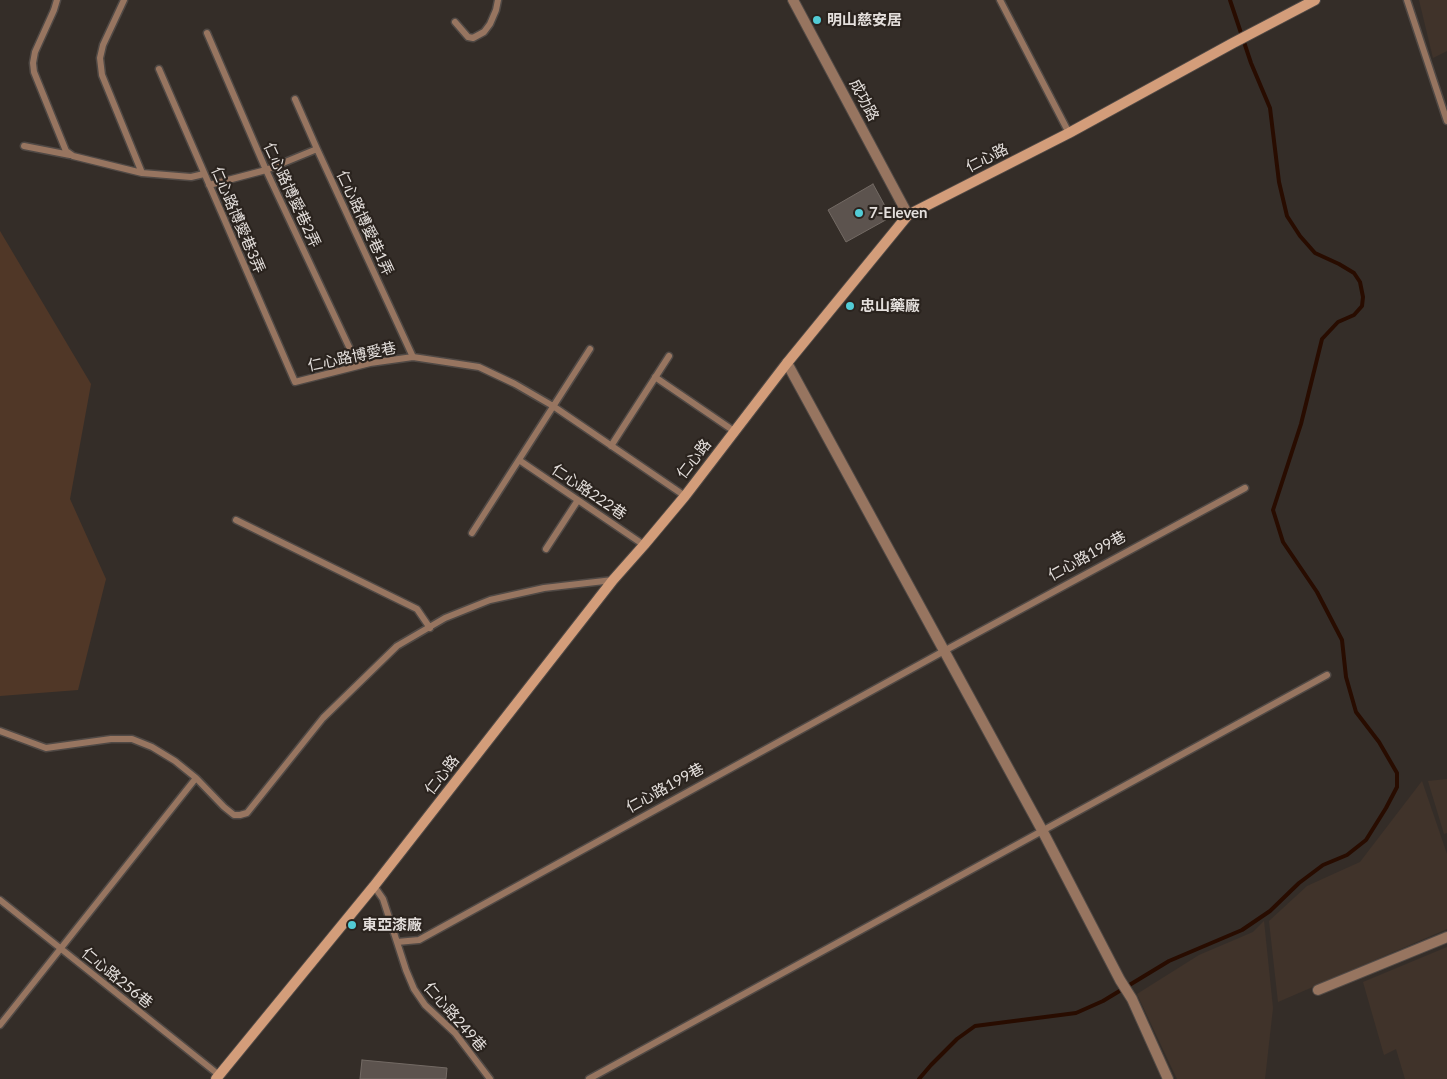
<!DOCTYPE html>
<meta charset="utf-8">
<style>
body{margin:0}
canvas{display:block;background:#342d28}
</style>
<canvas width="1447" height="1079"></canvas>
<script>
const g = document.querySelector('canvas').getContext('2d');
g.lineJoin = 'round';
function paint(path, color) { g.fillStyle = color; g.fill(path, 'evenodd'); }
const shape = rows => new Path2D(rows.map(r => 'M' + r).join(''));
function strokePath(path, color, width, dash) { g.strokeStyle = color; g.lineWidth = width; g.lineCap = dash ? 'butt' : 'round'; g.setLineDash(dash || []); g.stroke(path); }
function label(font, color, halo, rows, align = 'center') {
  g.font = font + ' Lato,"Noto Sans TC",sans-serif'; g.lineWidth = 4.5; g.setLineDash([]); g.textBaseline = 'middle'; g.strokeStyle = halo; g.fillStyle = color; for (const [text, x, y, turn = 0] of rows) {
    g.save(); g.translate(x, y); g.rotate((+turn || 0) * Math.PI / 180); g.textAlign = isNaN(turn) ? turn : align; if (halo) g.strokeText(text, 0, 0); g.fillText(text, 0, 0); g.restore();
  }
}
paint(shape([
 [1419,0,1447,0,1447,51,1433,58],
 [1447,779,1447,833,1444,834,1428,781],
 [1422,781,1447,854,1447,929,1278,1002,1269,921,1307,886,1360,862],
 [1264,921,1273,1008,1265,1079,1177,1079,1137,994,1199,955,1253,932],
 [1447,947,1447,1079,1405,1079,1396,1049,1384,1055,1363,982]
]), '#40332a');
paint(shape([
 [0,231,91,384,70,499,106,579,78,690,0,696]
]), '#503727');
strokePath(shape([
 [919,1079,931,1065,957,1039,975,1026,1076,1013,1103,1001,1169,961,1242,930,1270,911,1299,883,1323,865,1347,855,1366,840,1386,808,1397,787,1397,773,1379,742,1356,712,1346,677,1342,640,1317,592,1283,542,1273,510,1301,424,1322,339,1338,322,1354,315,1362,306,1363,297,1360,282,1354,273,1339,264,1315,253,1300,236,1287,216,1279,182,1270,108,1251,63,1230,0]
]), '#280c00', 4);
const building = shape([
 [873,184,891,217,846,242,828,210,873,184],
 [362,1060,447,1068,446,1079,360,1079,362,1060]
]);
paint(building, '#5c534e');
strokePath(building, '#736a64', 1);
const lane = shape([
 [57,0,54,10,35,52,33,63,34,72,66,151,73,156,142,173,191,177,204,174],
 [124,0,103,45,100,58,102,75,142,173],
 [1000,0,1069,133],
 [1407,0,1447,121],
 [455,22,468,37,473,38,484,32,490,24,496,10,498,0],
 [207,33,266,170,358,366],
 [159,69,295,382,370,363,413,357,479,367,515,384,553,406,685,496],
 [295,99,317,149,413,357],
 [24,146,70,155],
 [209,185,266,170,317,149],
 [655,377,734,431],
 [611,446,669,356],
 [519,460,644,545],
 [236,520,417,609,430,628],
 [472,533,590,349],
 [546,549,578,500],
 [0,731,46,748,111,739,132,739,152,747,175,761,196,778,224,807,234,815,240,815,247,813,323,718,397,646,445,618,490,600,544,588,613,580],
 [374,886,383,899,406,970,414,989,425,1005,455,1033,490,1079],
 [0,900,219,1075],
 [397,942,419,940,944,651,1245,488],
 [0,1025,196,778],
 [589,1079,1327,675]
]);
const street = shape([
 [793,0,908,215],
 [787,363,1042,830,1120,980,1132,999,1168,1079],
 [1318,990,1447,937]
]);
const secondary = shape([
 [216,1079,374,886,613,580,644,545,685,496,787,363,908,215,1069,133,1233,43,1315,0]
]);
strokePath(lane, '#504945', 9);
strokePath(street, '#504945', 12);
strokePath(secondary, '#504945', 12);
strokePath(lane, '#977560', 6);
strokePath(street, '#977560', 10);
strokePath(secondary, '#d39d7a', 10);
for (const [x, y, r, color] of [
 [817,20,5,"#52ccd6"],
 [859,213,5,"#52ccd6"],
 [850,306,5,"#52ccd6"],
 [352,925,5,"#52ccd6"]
]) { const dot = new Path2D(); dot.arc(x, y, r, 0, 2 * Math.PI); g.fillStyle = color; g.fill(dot); strokePath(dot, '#2a231e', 2); }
label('bold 15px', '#e4dfdc', '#2a231e', [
 ["明山慈安居",827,20],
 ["7-Eleven",869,213],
 ["忠山藥廠",860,306],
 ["東亞漆廠",362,925]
], 'left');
label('15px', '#e4dfdc', '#2a231e', [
 ["成功路",864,100,62],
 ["仁心路",987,158,-27],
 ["仁心路博愛巷2弄",292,195,65],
 ["仁心路博愛巷3弄",238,220,67],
 ["仁心路博愛巷1弄",365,223,65],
 ["仁心路博愛巷",352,357,-12],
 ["仁心路",694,459,-52],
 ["仁心路222巷",589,492,34],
 ["仁心路199巷",1087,556,-29],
 ["仁心路",442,775,-52],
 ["仁心路199巷",665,788,-29],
 ["仁心路256巷",117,978,39],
 ["仁心路249巷",455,1017,49]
]);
</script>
